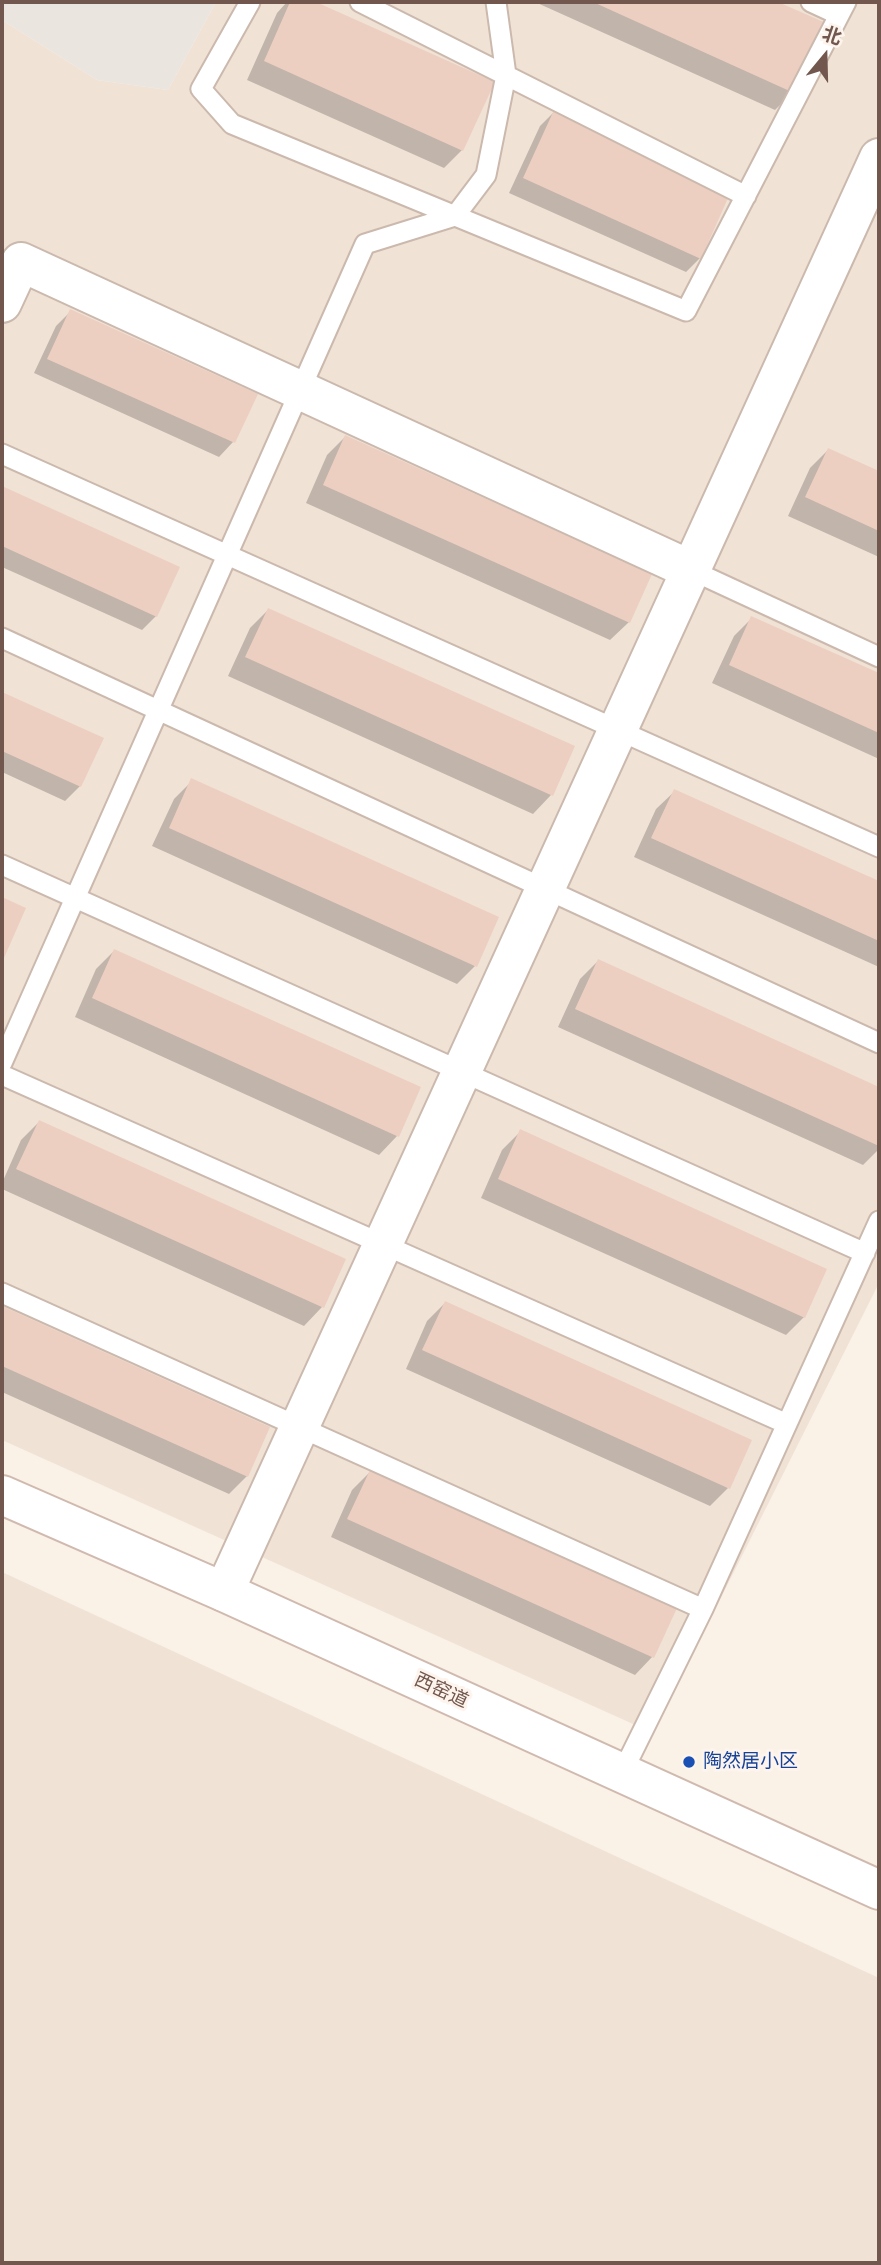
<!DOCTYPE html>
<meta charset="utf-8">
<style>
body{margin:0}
#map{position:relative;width:881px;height:2265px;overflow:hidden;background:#faf1e7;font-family:Helvetica,"Noto Sans SC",sans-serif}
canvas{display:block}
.frame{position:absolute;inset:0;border:4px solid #72574e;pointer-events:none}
.north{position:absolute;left:790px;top:21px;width:70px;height:70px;-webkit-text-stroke:5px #fdf5ed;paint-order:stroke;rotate:19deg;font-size:19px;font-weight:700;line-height:28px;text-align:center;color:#72574e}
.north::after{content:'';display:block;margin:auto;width:24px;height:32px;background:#72574e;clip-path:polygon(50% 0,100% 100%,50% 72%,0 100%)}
</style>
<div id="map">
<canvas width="881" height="2265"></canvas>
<div class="frame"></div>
<div class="north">北</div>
</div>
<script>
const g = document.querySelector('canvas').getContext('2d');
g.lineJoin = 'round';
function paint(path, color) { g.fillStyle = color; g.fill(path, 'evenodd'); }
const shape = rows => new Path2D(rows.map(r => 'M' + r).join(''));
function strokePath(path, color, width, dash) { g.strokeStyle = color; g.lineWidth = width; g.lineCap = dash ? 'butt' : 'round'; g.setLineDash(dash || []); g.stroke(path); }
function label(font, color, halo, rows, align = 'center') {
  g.font = font + ' Helvetica,"Noto Sans SC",sans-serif'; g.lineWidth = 6; g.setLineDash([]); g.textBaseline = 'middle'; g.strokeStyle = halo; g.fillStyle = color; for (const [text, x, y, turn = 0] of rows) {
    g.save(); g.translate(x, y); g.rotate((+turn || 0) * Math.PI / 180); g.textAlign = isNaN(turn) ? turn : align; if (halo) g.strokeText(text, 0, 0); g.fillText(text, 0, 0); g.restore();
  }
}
paint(shape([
 [216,2,879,2,879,1283,653,1733,2,1440,2,20,97,80,168,90],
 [2,1572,879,1978,879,2263,2,2263]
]), '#f1e2d6');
paint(shape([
 [2,2,216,2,168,90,97,80,2,20]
]), '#ebe5e0');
paint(shape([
 [287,2,311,2,492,83,462,150,444,168,247,80,277,13],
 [535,2,774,2,823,24,793,92,775,110],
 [554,112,700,258,686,272,509,193,540,126],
 [70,312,255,395,233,442,219,457,34,373,56,326],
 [345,437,629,622,610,640,306,503,327,455],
 [828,450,879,473,879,557,788,516,810,468],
 [2,488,178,568,156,616,142,630,2,567],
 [268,610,573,747,551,795,533,814,228,676,250,628],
 [752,618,879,675,879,759,712,683,734,636],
 [2,694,102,739,80,786,65,801,2,772],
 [192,781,475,966,457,984,152,846,174,799],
 [675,791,879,883,879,967,634,857,656,809],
 [114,951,419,1088,397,1136,379,1155,75,1017,96,969],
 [598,961,879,1089,879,1149,863,1165,558,1027,580,979],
 [39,1122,344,1260,322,1307,304,1326,2,1189,2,1183,21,1140],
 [521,1131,804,1317,786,1335,481,1198,502,1150],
 [445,1303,728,1488,710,1506,406,1369,427,1321],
 [2,1308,268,1428,247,1476,229,1494,2,1392],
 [370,1472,653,1656,635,1675,331,1537,352,1490]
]), '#0003');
paint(shape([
 [290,2,316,2,495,82,463,151,264,61],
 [593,2,778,2,826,23,794,93],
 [554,110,732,189,701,259,523,178],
 [70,309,258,394,235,443,47,359],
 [345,435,652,574,630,623,323,485],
 [828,448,879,471,879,531,805,497],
 [2,486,180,567,157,617,2,546],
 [268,608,575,746,553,796,245,657],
 [751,616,879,673,879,733,729,665],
 [2,692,104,738,81,787,2,751],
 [191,778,499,917,477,967,169,828],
 [674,789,879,881,879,941,651,838],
 [2,897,26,908,4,958,2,957],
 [114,949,421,1087,399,1137,92,998],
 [598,959,879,1087,879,1146,575,1009],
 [39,1120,346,1259,324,1308,16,1169],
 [520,1129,827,1269,805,1318,498,1179],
 [445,1301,752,1440,730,1489,422,1350],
 [2,1306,270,1427,248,1477,2,1366],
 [370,1470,677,1608,654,1658,347,1519]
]), '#edcfc1');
const lane = shape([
 [250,2,201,89,232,124,686,311,846,2],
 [360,2,746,196],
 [811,2,839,15],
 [2,454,879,847],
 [691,570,879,657],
 [2,638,879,1043],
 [2,865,865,1253],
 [2,1063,365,244,455,216,486,175,506,75,496,2],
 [2,1075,787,1424],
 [2,1293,703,1609],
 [622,1773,703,1609,879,1221]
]);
const street = shape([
 [2,303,21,262,691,570],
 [224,1592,879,158]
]);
const secondary = shape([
 [2,1495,224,1592,879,1890]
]);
strokePath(lane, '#cbb9ae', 23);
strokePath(street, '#cbb9ae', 42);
strokePath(secondary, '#d0baaf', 42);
strokePath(lane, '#fff', 19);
strokePath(street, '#fff', 38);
strokePath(secondary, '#fff', 38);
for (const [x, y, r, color] of [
 [689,1762,7,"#1a4fb4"]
]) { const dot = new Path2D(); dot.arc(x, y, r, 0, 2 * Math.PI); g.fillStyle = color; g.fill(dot); strokePath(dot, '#fdf5ed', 2.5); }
label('19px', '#72574e', '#fdf5ed', [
 ["西窑道",441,1691,25]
]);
label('19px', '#164399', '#fdf5ed', [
 ["陶然居小区",703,1762]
], 'left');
</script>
